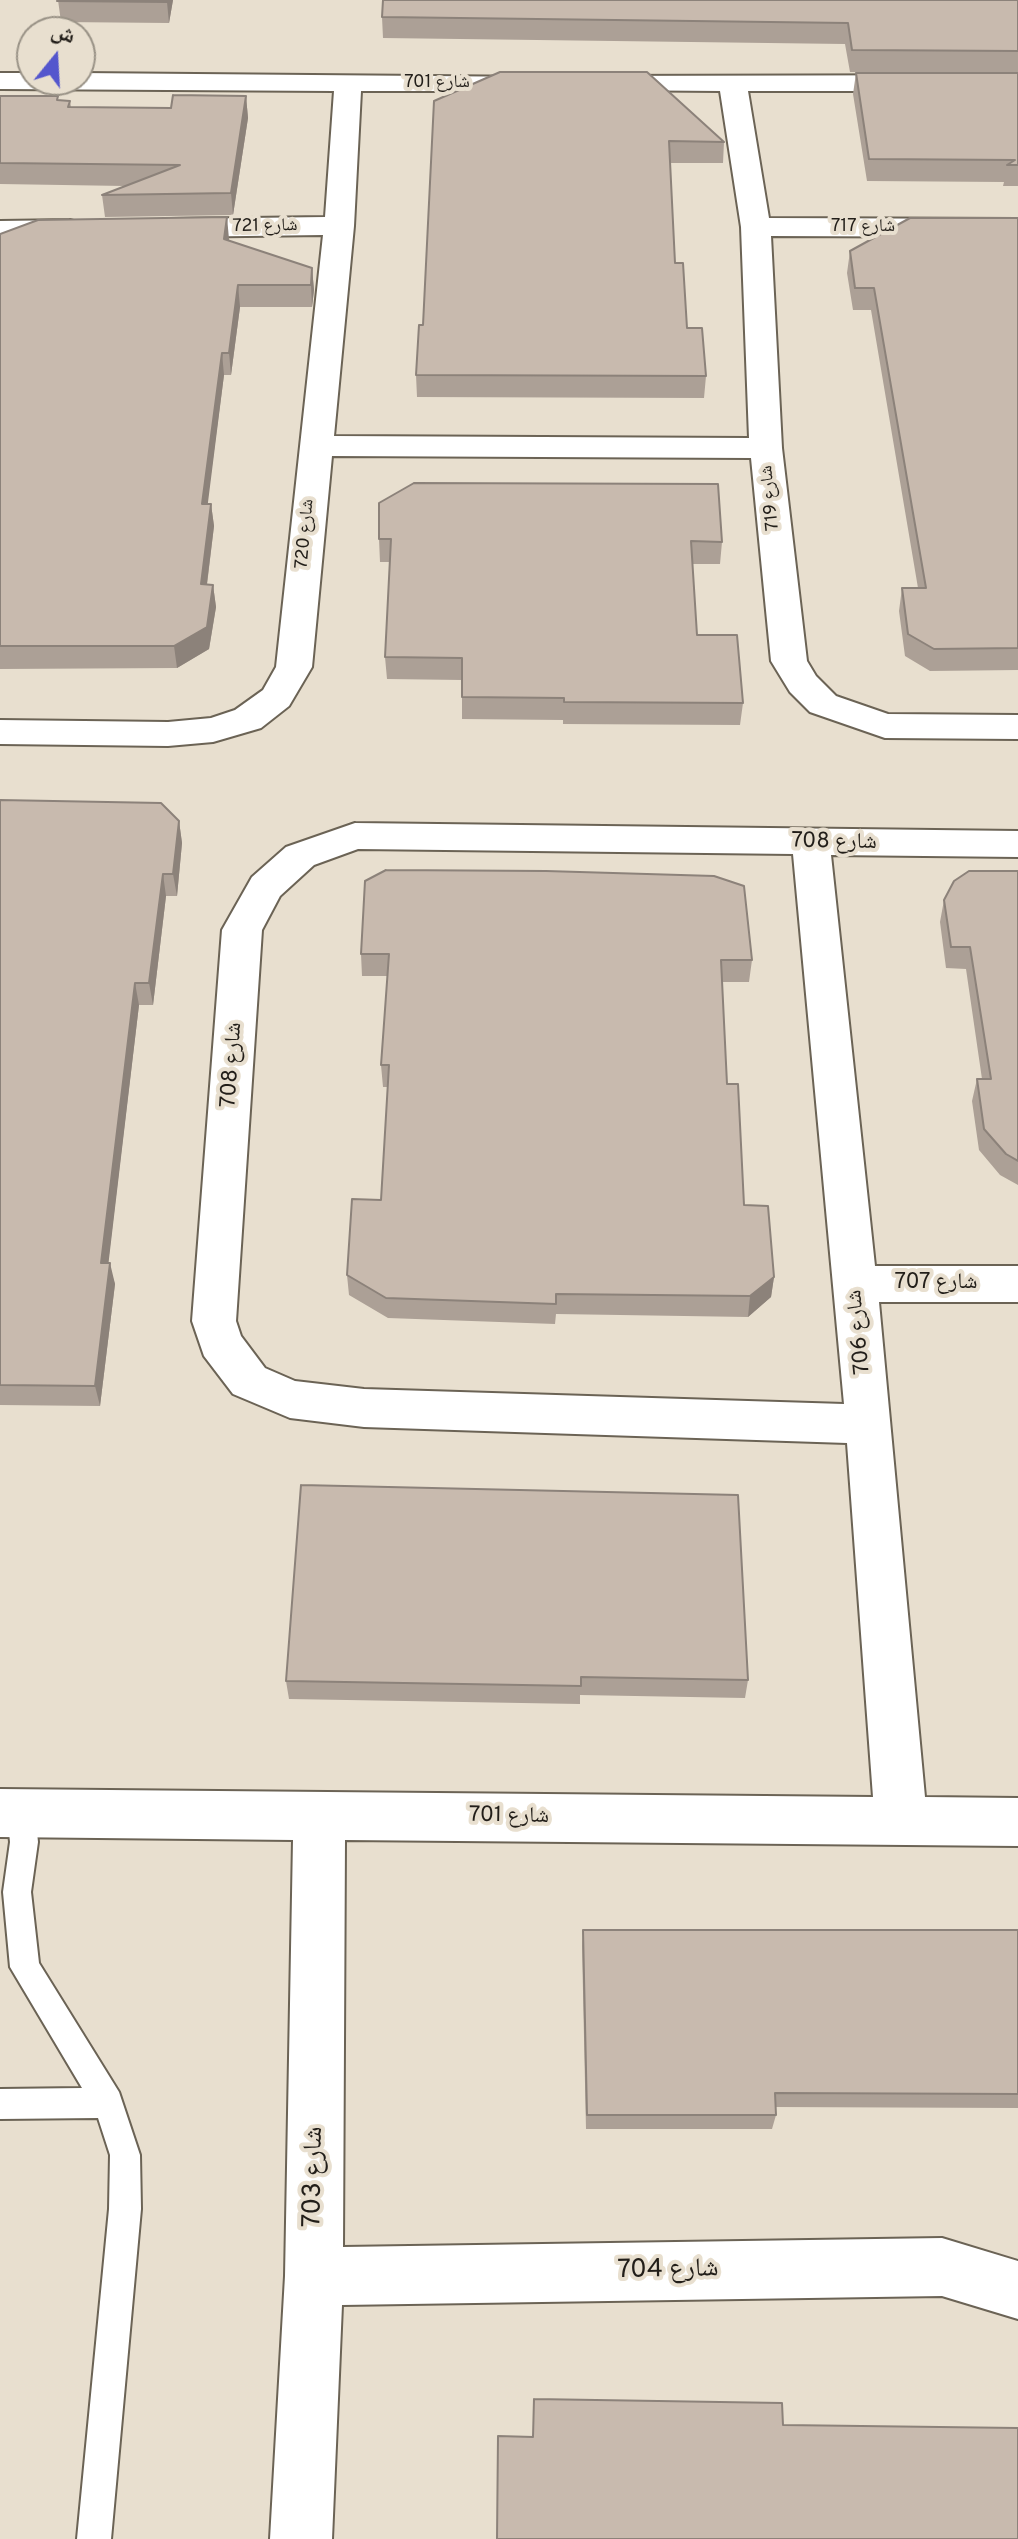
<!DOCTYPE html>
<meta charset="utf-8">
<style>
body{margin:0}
#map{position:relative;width:1018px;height:2539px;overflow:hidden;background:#e8dfcf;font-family:Overpass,"Noto Naskh Arabic",sans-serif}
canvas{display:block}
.north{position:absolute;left:16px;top:16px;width:80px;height:80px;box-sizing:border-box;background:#e8dfcf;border:2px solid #999286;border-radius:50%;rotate:18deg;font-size:22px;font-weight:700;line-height:32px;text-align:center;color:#221e19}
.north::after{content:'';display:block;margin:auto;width:28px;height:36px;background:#5456cd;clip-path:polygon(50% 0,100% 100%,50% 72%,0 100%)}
</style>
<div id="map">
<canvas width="1018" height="2539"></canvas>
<div class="north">ش</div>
</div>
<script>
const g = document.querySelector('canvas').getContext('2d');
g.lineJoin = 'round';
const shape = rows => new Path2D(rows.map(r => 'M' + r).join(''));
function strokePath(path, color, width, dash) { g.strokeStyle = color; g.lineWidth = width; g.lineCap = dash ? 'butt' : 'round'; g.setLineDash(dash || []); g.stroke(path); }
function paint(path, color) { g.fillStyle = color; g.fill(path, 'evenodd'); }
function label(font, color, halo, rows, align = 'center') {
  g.font = font + ' Overpass,"Noto Naskh Arabic",sans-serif'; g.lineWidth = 8; g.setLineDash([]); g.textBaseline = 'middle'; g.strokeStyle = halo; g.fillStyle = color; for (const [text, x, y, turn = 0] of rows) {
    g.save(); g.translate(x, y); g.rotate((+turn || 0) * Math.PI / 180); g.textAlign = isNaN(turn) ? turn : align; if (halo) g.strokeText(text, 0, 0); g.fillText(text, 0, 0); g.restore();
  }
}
const service = shape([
 [21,1800,31,1804,35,1813,38,1842,31,1892,39,1963,119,2092,140,2155,141,2209,111,2539,77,2539,109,2209,110,2155,98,2118,0,2119,0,2089,82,2088,10,1967,3,1892,10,1842,7,1813,11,1804,21,1800]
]);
const minor = shape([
 [0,73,32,73,32,80,80,80,80,73,544,77,548,83,544,89,534,91,361,91,354,226,334,436,749,438,741,227,720,91,598,90,588,88,584,82,588,76,1018,75,1018,91,748,91,769,218,1018,219,1018,237,771,236,782,448,807,661,816,676,836,696,888,714,1018,715,1018,739,885,738,810,712,790,692,771,661,751,458,332,456,312,667,289,706,261,728,213,742,168,746,0,744,0,720,168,722,211,718,235,710,263,690,276,667,323,235,170,237,160,234,155,228,160,222,170,219,325,217,334,91,0,89,0,73],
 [70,220,80,223,85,229,80,235,0,239,0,221,70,220],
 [355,823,1018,831,1018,857,831,855,875,1266,1018,1266,1018,1302,879,1302,925,1797,1018,1798,1018,1846,345,1840,343,2247,942,2238,1018,2261,1018,2319,942,2296,342,2305,332,2539,270,2539,285,2276,293,1840,0,1837,0,1789,873,1797,847,1443,364,1427,290,1418,233,1394,204,1356,192,1321,222,930,252,877,286,847,355,823],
 [358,849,793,854,844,1404,364,1389,295,1381,265,1368,241,1336,236,1321,262,930,280,896,314,865,358,849]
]);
strokePath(service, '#6b6355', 4);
strokePath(minor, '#6b6355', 4);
paint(service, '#fff');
paint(minor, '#fff');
paint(shape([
 [58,0,173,0,169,23,61,22],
 [1018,0,1018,72,850,72,845,44,383,38,382,17],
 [856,73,1018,73,1018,186,1003,186,1004,182,867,181,853,94],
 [0,96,70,101,71,107,171,108,246,96,248,118,233,215,105,217,102,195,125,186,0,184],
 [434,101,724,142,723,163,670,163,675,263,687,328,706,376,704,398,417,397,416,375,423,325],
 [1018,218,1018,670,930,671,905,656,899,611,902,588,918,588,871,310,853,310,847,273,850,251],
 [0,234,229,241,312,268,314,290,312,307,240,307,231,375,224,375,207,504,211,504,214,526,207,585,213,585,216,607,209,649,177,668,0,669],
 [379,539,722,542,720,564,692,564,697,635,743,703,740,725,563,724,563,720,462,719,462,680,387,679,385,657,390,562,380,562],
 [0,800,179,821,182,843,177,896,166,896,153,1005,139,1005,108,1263,115,1284,100,1406,0,1405],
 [1018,871,1018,1185,1000,1175,979,1150,972,1101,977,1079,982,1079,966,969,946,968,940,922,944,900],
 [361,954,752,960,749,982,722,982,727,1084,744,1205,774,1277,771,1297,748,1317,556,1314,555,1324,388,1318,349,1295,347,1275,381,1200,388,1087,383,1087,381,1065,388,976,362,976],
 [301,1485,748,1680,745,1698,580,1695,580,1704,289,1699,286,1681],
 [583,1930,1018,1930,1018,2108,776,2107,776,2115,772,2129,586,2129,582,1946]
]), '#aca096');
paint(shape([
 [167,0,173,0,169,23,167,2],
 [246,96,248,118,233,215,231,193],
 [227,217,229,239,226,261,224,239],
 [312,268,314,290,312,307,311,285],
 [238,285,240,307,231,375,229,353],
 [222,353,224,375,205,526,202,504],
 [211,504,214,526,204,607,201,584],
 [213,585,216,607,209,649,177,668,174,646],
 [179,821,182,843,177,896,173,874],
 [163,874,166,896,153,1005,149,983],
 [135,983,139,1005,106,1284,101,1263],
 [110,1263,115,1284,100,1406,95,1386],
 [774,1277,771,1297,748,1317,750,1296]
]), '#8c827a');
const building = shape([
 [58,0,167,0,167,2,57,1,58,0],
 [383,0,1018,0,1018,51,852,50,848,23,382,17,383,0],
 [500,72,647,72,724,142,669,141,675,263,683,263,687,328,702,328,706,376,416,375,419,325,423,325,434,101,500,72],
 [856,73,1018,73,1018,165,1007,165,1015,160,869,159,856,73],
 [173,95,246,96,231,193,102,195,180,165,0,163,0,96,58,96,57,100,70,101,68,107,171,108,173,95],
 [227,217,224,239,312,268,311,285,238,285,229,353,222,353,202,504,211,504,201,584,213,585,207,627,174,646,0,646,0,234,38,220,227,217],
 [910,218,1018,218,1018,648,934,649,908,634,902,588,926,588,874,288,855,288,850,251,910,218],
 [414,483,718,484,722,542,691,541,697,635,737,635,743,703,564,702,564,698,462,697,462,658,385,657,391,539,379,539,379,503,414,483],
 [0,800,161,803,179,821,173,874,163,874,149,983,135,983,101,1263,110,1263,95,1386,0,1385,0,800],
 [386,870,546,871,714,876,744,886,752,960,721,960,727,1084,738,1084,744,1205,768,1206,774,1277,750,1296,556,1294,556,1304,386,1298,347,1275,352,1199,381,1200,389,1065,381,1065,389,954,361,954,365,881,386,870],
 [969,871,1018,871,1018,1161,1006,1154,984,1129,977,1079,991,1079,970,947,951,947,944,900,954,881,969,871],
 [301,1485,738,1495,748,1680,581,1677,581,1686,286,1681,301,1485],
 [583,1930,1018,1930,1018,2094,775,2093,776,2115,587,2115,583,1930],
 [534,2399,782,2403,783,2425,1018,2428,1018,2539,497,2539,498,2436,533,2437,534,2399]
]);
paint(building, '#c8baae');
strokePath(building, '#8c827a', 2);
label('18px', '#221e19', '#e8dfcf', [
 ["شارع 701",437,83],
 ["شارع 721",265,227,-1],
 ["شارع 717",863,227],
 ["شارع 719",771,498,-96],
 ["شارع 720",306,534,-85]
]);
label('22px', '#221e19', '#e8dfcf', [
 ["شارع 708",834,843,1],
 ["شارع 708",233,1065,-86],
 ["شارع 707",936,1284],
 ["شارع 706",860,1332,-96],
 ["شارع 701",509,1817,1]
]);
label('26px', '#221e19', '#e8dfcf', [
 ["شارع 703",315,2177,-89],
 ["شارع 704",668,2271,-1]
]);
</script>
